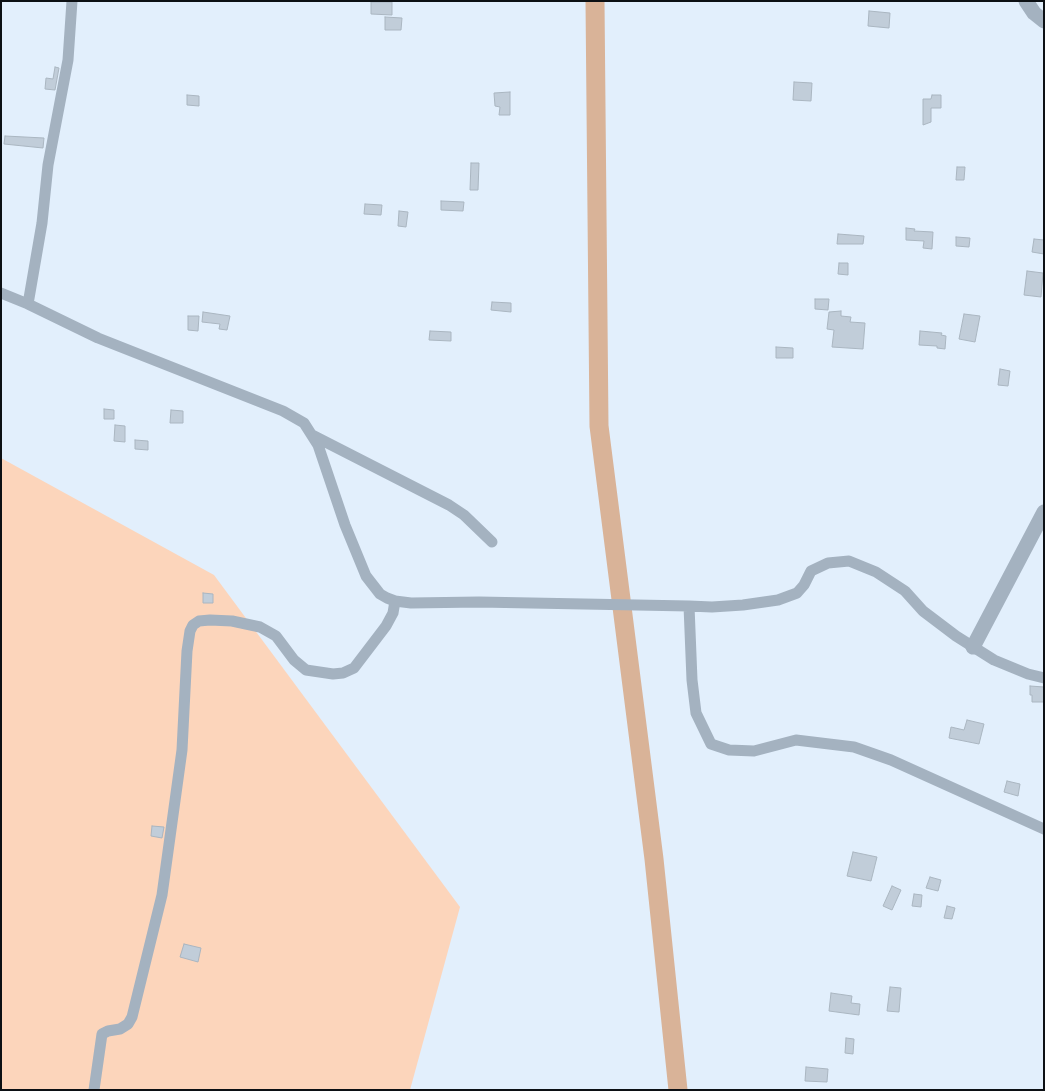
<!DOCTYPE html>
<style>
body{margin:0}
#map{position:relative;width:1045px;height:1091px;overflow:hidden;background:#e2effc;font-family:"PT Sans",sans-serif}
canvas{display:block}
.frame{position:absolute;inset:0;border:2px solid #0c1014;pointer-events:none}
</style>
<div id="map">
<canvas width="1045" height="1091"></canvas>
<div class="frame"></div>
</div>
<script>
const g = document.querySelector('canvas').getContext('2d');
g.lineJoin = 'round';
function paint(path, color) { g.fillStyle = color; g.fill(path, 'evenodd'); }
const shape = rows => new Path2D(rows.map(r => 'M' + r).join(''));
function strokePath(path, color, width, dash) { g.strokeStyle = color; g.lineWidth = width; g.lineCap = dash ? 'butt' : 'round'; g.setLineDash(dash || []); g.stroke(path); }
paint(shape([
 [1,458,214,575,460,907,410,1090,1,1090]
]), '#fcd5bb');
strokePath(shape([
 [595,1,599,426,654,859,678,1090]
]), '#d9b398', 19);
const building = shape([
 [371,2,392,2,392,15,371,14,371,2],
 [869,11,890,13,889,28,868,26,869,11],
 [385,17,402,18,401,30,385,30,385,17],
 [55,67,59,68,55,90,45,89,46,78,53,79,55,67],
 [794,82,812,83,811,101,793,100,794,82],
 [510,92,510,115,499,115,500,107,495,106,494,93,510,92],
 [187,95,199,96,199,106,187,105,187,95],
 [932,95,941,95,941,108,931,108,931,122,923,125,923,99,931,99,932,95],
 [5,136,44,138,43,148,4,144,5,136],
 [471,163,479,163,478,190,470,190,471,163],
 [957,167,965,167,964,180,956,180,957,167],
 [441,201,464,202,463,211,441,210,441,201],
 [365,204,382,205,381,215,364,214,365,204],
 [399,211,408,212,406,227,398,226,399,211],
 [906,228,915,229,914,231,933,232,932,249,923,248,924,241,906,240,906,228],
 [838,234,864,236,863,244,837,244,838,234],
 [956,237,970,238,969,247,956,246,956,237],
 [1034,239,1044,240,1044,254,1032,252,1034,239],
 [839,263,848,263,848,275,838,274,839,263],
 [1027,271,1043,273,1041,297,1024,295,1027,271],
 [815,299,829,299,828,310,815,309,815,299],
 [492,302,511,303,511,312,491,310,492,302],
 [841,311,841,316,851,317,850,322,865,323,863,349,832,347,834,330,827,329,829,312,841,311],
 [203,312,230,316,227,330,219,329,220,324,202,322,203,312],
 [964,314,980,316,975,342,959,339,964,314],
 [188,316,199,316,198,331,188,330,188,316],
 [430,331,451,332,451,341,429,340,430,331],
 [920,331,942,333,941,335,946,336,945,349,937,348,937,346,919,345,920,331],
 [776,347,793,348,793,358,776,358,776,347],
 [1000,369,1010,371,1008,386,998,385,1000,369],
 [104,409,114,410,114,419,104,419,104,409],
 [171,410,183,411,183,423,170,423,171,410],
 [115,425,125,426,125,442,114,441,115,425],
 [135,440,148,441,148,450,135,449,135,440],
 [203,593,213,594,213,603,203,603,203,593],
 [1030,686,1044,687,1044,702,1032,702,1032,695,1030,695,1030,686],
 [967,720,984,724,979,744,949,738,951,727,964,730,967,720],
 [1007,781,1020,784,1018,796,1004,792,1007,781],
 [152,826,164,827,162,838,151,836,152,826],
 [853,852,877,857,871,881,847,876,853,852],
 [930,877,941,880,938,891,926,888,930,877],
 [892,886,901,890,892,910,883,906,892,886],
 [914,894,922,895,921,907,912,906,914,894],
 [947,906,955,908,952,919,944,918,947,906],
 [184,944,201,948,198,962,180,957,184,944],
 [890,987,901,988,899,1012,887,1011,890,987],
 [831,993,852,996,851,1003,860,1004,859,1015,829,1011,831,993],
 [846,1038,854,1039,853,1054,845,1053,846,1038],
 [806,1067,828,1069,827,1082,805,1081,806,1067]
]);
paint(building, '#c1cdd9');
strokePath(building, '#aab6c1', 1);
strokePath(shape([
 [1,293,28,304,98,338,283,411,304,423,318,445,345,525,366,576,380,594,387,598,395,601,411,603,479,602,689,606,692,680,696,713,711,744,729,750,754,751,796,740,854,747,891,760,1044,829],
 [28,304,42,223,48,165,68,60,72,1],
 [312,435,449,505,464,515,492,542],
 [689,606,712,607,743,605,778,600,797,593,804,585,811,571,828,563,849,561,876,572,905,591,923,611,956,636,994,660,1028,674,1044,678],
 [94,1090,102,1034,108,1031,120,1029,128,1024,132,1017,162,895,182,750,187,651,190,631,193,625,199,621,210,620,232,621,260,627,276,636,294,660,306,670,333,674,343,673,354,668,386,626,393,613,395,601]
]), '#a4b2c0', 11);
strokePath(shape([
 [1026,1,1034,13,1044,21],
 [973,647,1044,512]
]), '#a4b2c0', 15);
</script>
